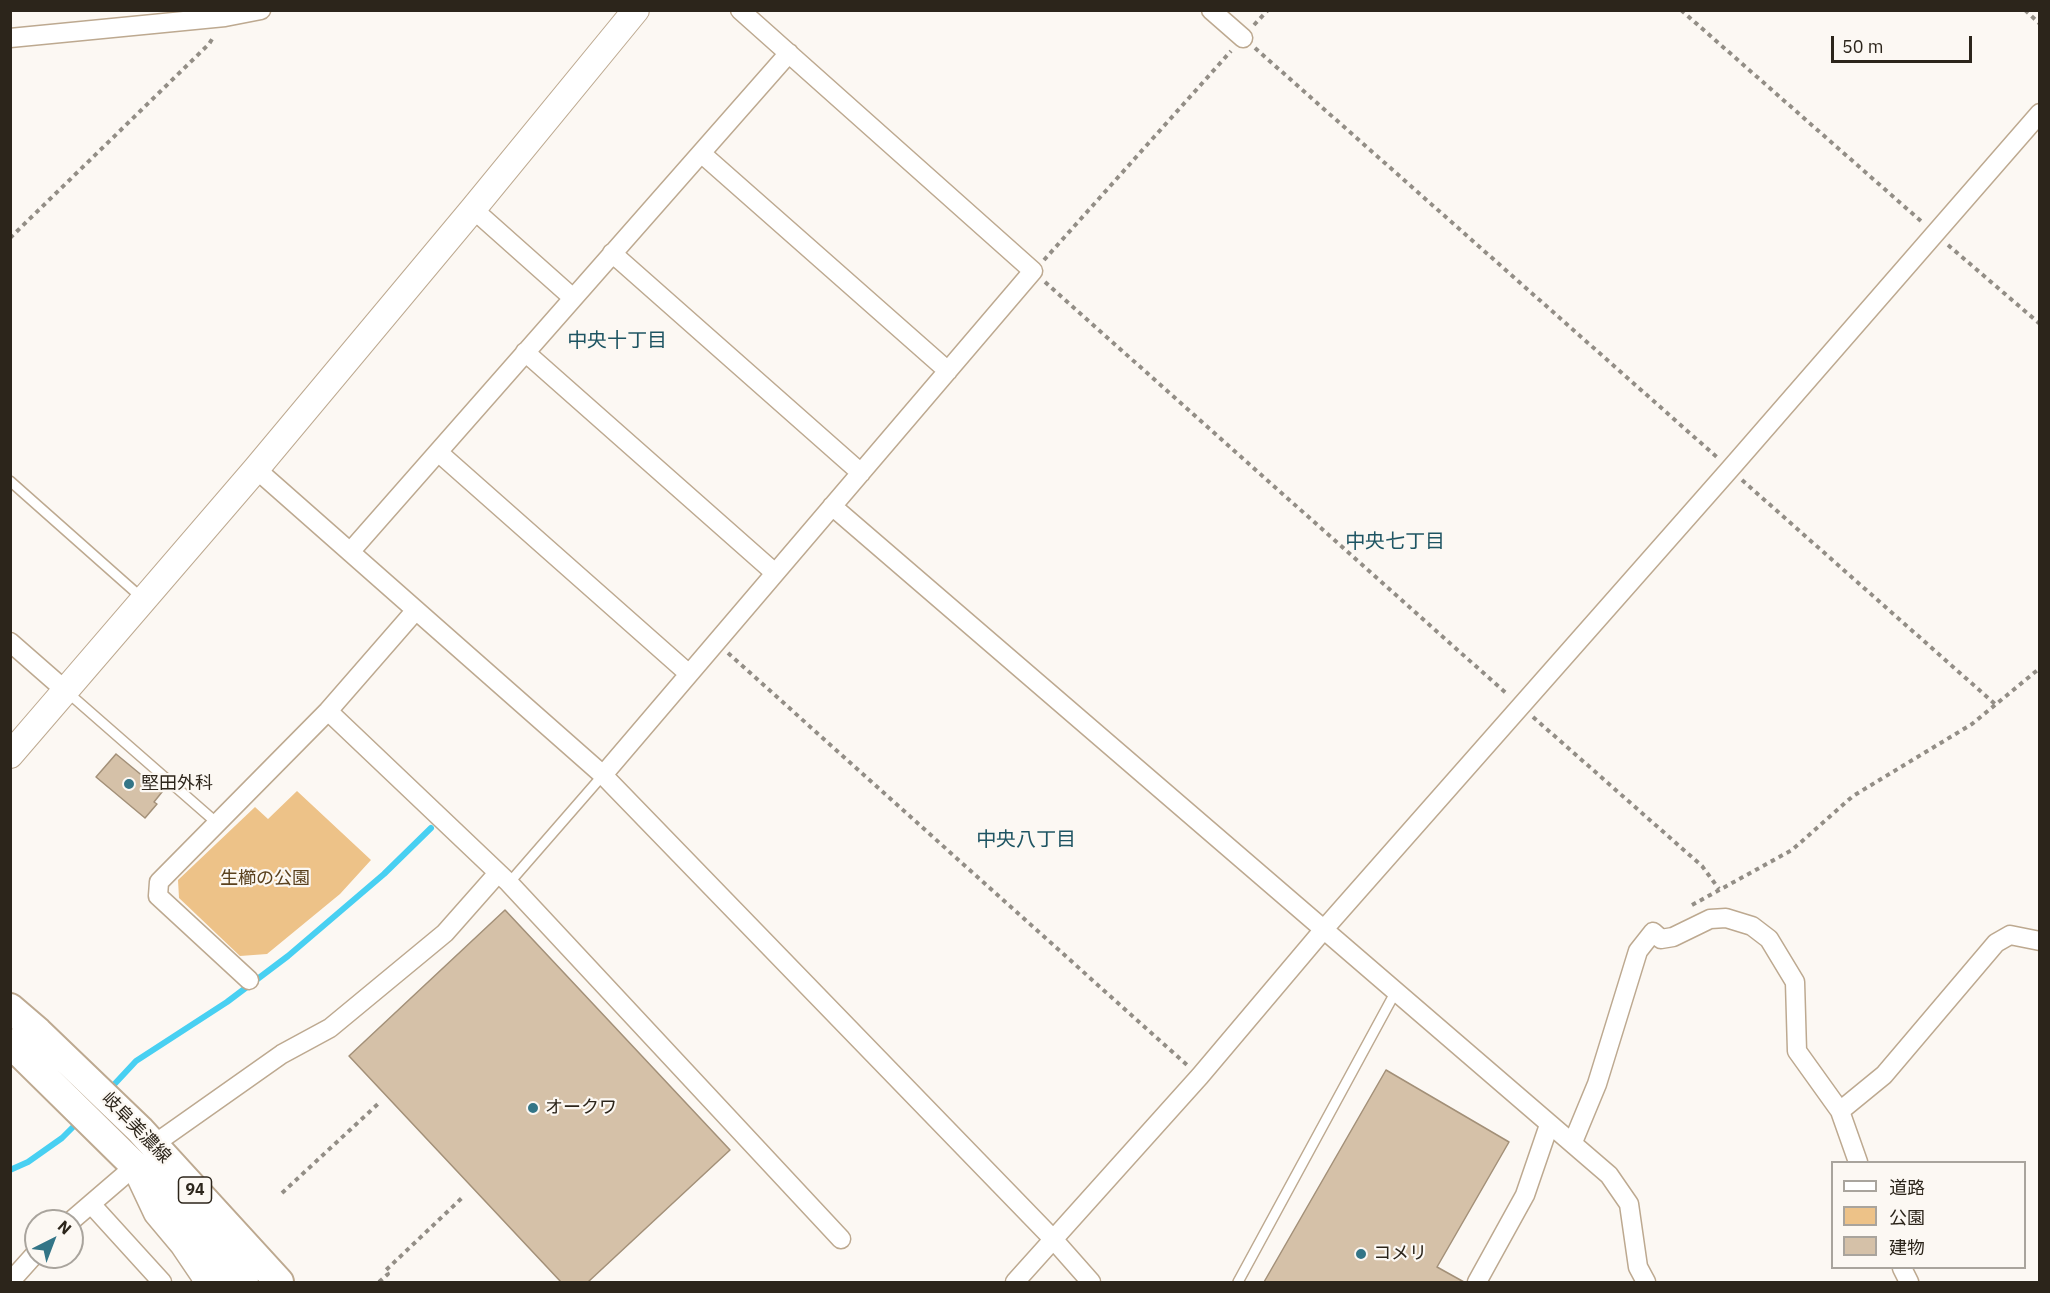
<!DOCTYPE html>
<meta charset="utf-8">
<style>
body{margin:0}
#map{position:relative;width:2050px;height:1293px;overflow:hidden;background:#fcf8f3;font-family:"IBM Plex Sans","Noto Sans JP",sans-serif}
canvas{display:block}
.frame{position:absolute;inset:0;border:12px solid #2c251b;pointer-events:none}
.legend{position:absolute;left:1831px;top:1161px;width:195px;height:108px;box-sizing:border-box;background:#fcf8f3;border:2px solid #a9a49d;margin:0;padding:8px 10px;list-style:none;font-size:18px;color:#2c251b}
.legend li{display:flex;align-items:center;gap:12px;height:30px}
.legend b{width:30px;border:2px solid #a9a49d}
.north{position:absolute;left:24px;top:1209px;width:60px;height:60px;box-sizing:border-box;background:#fcf8f3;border:2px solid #a9a49d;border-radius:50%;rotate:42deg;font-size:16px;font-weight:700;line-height:24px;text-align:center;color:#2c251b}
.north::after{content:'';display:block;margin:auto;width:21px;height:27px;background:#337587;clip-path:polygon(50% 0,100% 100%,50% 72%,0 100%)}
.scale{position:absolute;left:1831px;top:36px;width:141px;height:27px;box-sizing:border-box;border:3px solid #2c251b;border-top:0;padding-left:8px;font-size:18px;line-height:21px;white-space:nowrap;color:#2c251b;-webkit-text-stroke:4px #fcf8f3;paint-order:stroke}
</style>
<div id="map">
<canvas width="2050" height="1293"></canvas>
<div class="frame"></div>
<ul class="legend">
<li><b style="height:8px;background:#fff"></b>道路</li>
<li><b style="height:16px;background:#edc288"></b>公園</li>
<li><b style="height:16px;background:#d5c1a8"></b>建物</li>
</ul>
<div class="north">N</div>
<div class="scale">50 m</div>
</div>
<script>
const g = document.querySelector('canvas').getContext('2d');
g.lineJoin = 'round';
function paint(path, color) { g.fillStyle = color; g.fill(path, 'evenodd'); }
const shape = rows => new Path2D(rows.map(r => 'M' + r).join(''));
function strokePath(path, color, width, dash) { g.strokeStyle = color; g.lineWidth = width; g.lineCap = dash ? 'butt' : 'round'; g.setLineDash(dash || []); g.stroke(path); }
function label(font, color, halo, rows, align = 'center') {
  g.font = font + ' "IBM Plex Sans","Noto Sans JP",sans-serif'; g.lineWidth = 4.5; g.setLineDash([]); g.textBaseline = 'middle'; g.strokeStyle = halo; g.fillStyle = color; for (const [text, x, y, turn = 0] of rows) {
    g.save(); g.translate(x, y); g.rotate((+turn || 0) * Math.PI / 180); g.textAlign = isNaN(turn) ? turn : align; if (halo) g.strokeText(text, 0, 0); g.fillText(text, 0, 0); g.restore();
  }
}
paint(shape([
 [297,791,371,860,340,894,267,954,240,956,179,898,178,880,255,807,268,819]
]), '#edc288');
strokePath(shape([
 [109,1090,136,1061,227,1002,288,956,384,874,431,828],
 [10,1170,28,1162,62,1138,79,1121]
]), '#48d0f2', 6);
const building = shape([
 [116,754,162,792,154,802,157,804,145,818,96,777,116,754],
 [505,910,730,1150,588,1282,561,1282,349,1056,505,910],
 [1386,1070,1509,1142,1437,1267,1464,1282,1264,1282,1386,1070]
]);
paint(building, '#d5c1a8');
strokePath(building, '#a39078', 1.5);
const lane = shape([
 [10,481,142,598],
 [66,691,218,824],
 [509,883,603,775],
 [1238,1282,1396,991]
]);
const street = shape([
 [1211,10,1243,38],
 [10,38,225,17,261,10],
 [701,153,948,371],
 [473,209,573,298],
 [612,253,861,473],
 [525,352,775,573],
 [438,452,689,674],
 [256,469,603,775,1053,1239,1091,1282],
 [832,506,1609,1175,1629,1204,1638,1267,1646,1282],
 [350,552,789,53],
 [10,642,66,691],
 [328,711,509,883,841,1239],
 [603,775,1033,271,740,10],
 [249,980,158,896,159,882,328,711,416,610],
 [1840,1111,1884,1075,1996,943,2010,935,2040,941],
 [1573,1142,1597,1084,1638,951,1653,932,1661,939,1673,937,1710,919,1726,918,1752,926,1769,939,1795,982,1797,1051,1840,1111,1858,1162],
 [153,1145,282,1054,330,1028,445,933,498,873],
 [91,1204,162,1282],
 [71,1221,135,1166],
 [1902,1268,1909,1282],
 [10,1282,36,1253],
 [1015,1282,1200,1076,1325,928,1730,469,2040,113],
 [1477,1282,1525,1195,1549,1125]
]);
const secondary = shape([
 [10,755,256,469,473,209,636,10]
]);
const primary = shape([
 [10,1008,38,1032,140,1130,279,1282],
 [10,1043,135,1166,244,1282]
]);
const highway = shape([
 [143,1175,160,1211,186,1242,207,1273,210,1282]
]);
strokePath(lane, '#bda990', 12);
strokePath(street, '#bda990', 21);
strokePath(secondary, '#bda990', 28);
strokePath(primary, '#bda990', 32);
strokePath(highway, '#bda990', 36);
strokePath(shape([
 [1681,10,1922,222],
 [2025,10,2040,24],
 [1254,25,1268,10],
 [1255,48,1719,459],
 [10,238,209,44,214,36],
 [1948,245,2040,324],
 [1044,260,1231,51],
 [1045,282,1507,694],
 [1742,480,1995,704],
 [728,653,1187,1065],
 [1533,717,1702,866,1719,889],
 [1692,905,1792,850,1853,796,1972,724,2040,668],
 [282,1193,379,1103],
 [379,1282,388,1274,385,1271,464,1196]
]), '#938e86', 4, [4.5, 4.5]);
strokePath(lane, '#fff', 9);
strokePath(street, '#fff', 18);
strokePath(secondary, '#fff', 26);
strokePath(primary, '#fff', 28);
strokePath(highway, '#fff', 33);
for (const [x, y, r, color] of [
 [129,784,6,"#337587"],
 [533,1108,6,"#337587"],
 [1361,1254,6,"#337587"]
]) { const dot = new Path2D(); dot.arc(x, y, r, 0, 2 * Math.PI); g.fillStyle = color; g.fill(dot); strokePath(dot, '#fcf8f3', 2); }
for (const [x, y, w] of [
 [195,1190,33]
]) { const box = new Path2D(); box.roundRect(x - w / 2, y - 13, w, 26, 4.5); g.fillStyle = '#fcf8f3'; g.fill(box); strokePath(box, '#2c251b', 1.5); }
label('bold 16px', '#2c251b', null, [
 ["94",195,1190]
]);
label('18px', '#2c251b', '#fcf8f3', [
 ["堅田外科",141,784],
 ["オークワ",545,1108],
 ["コメリ",1373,1254]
], 'left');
label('18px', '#5a411e', '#fcf8f3', [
 ["生櫛の公園",265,879]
]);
label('18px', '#2c251b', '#fcf8f3', [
 ["岐阜美濃線",136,1128,46]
]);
label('20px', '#1e5462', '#fcf8f3', [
 ["中央十丁目",617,341],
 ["中央七丁目",1395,542],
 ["中央八丁目",1026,840]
]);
</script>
